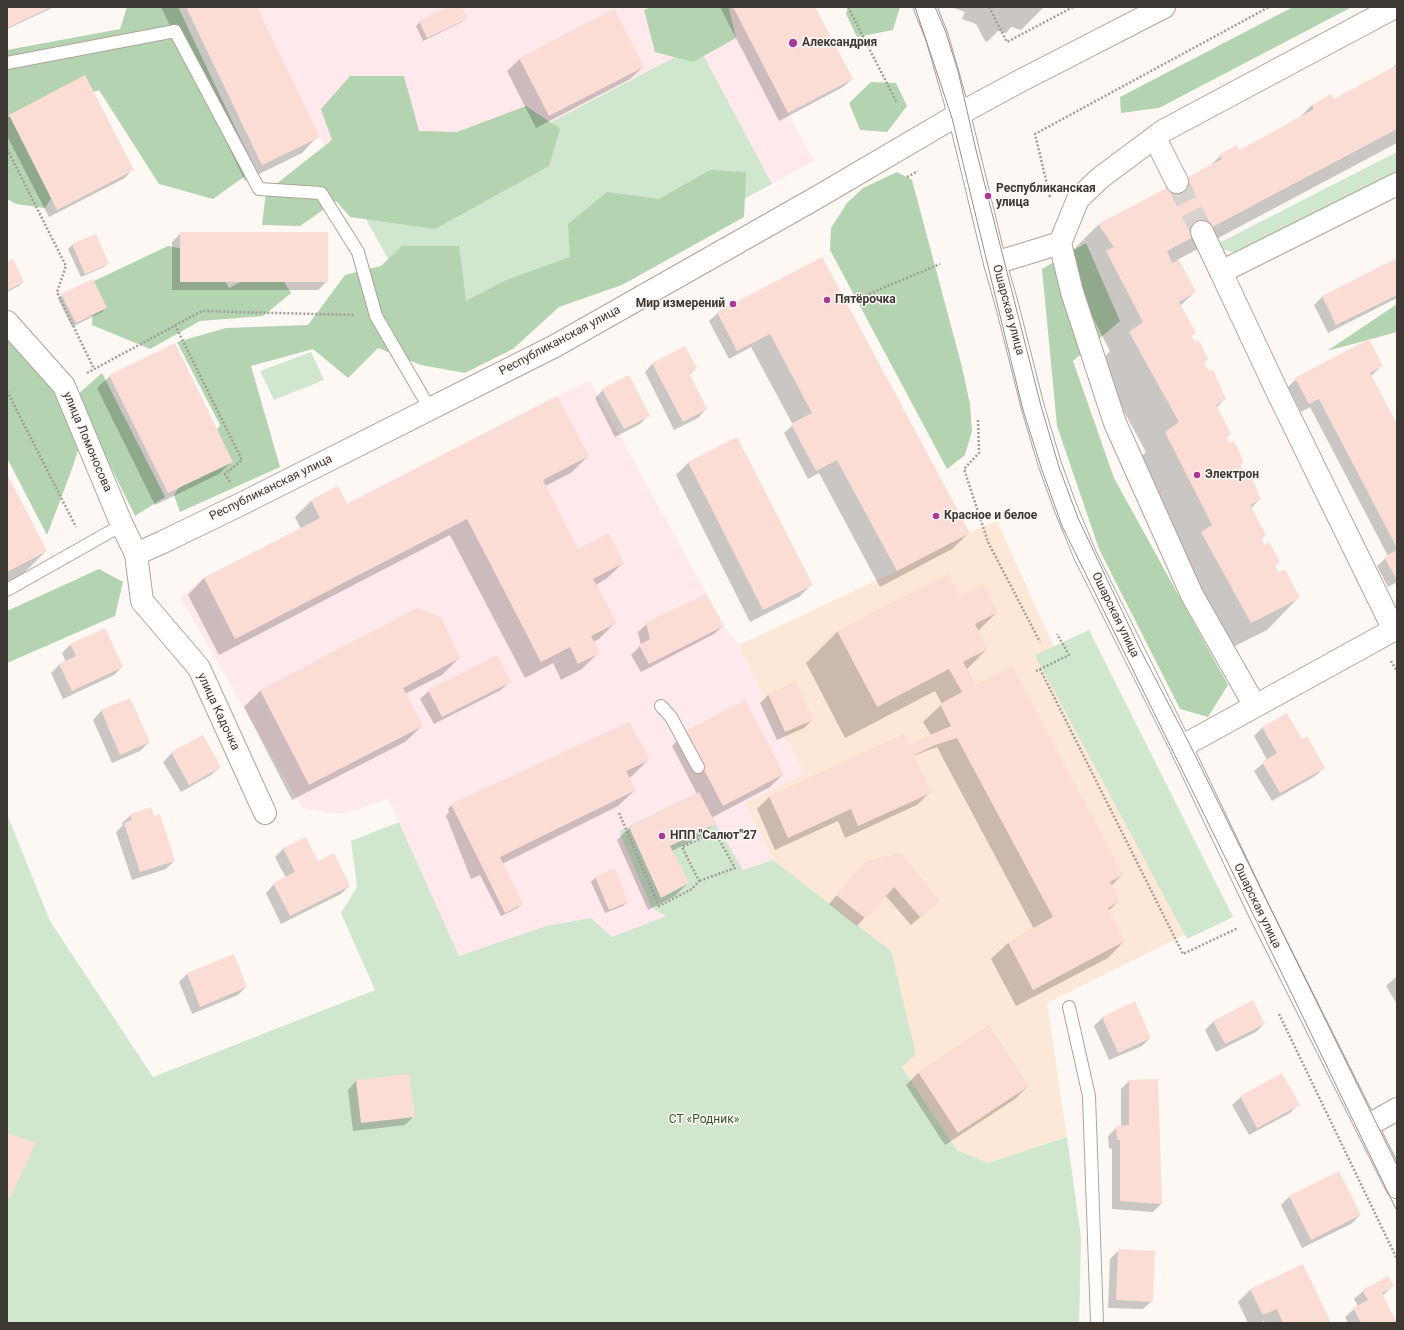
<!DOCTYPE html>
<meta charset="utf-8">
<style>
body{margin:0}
#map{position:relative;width:1404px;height:1330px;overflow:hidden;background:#fdf8f4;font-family:Roboto,sans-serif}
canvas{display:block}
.frame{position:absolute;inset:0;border:8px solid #3e3834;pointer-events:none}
</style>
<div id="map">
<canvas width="1404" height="1330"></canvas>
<div class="frame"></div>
</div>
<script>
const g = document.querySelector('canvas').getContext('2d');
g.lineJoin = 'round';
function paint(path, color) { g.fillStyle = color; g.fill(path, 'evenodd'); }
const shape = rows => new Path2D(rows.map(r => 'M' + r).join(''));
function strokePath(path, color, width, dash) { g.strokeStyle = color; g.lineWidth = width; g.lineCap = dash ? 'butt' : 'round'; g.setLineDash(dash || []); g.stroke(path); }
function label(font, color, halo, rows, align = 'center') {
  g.font = font + ' Roboto,sans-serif'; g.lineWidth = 3; g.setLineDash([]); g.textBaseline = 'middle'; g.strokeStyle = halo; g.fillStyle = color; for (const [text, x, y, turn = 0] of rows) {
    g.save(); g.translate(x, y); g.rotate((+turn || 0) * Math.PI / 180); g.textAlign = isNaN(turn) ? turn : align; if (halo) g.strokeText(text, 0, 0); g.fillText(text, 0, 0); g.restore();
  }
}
paint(shape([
 [997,521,1063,667,1202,926,1047,1003,1067,1137,988,1163,957,1150,902,1066,891,951,773,860,745,803,804,773,739,645,897,571,970,533]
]), '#fde8d8');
paint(shape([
 [257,7,815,7,853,79,788,113,814,161,772,184,698,45,366,219,320,137],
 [590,381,724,626,739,645,804,773,745,803,773,860,699,885,667,916,612,937,546,926,459,957,394,810,387,799,343,814,302,808,180,597,204,578,320,518,311,500,338,486,347,503,557,396]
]), '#ffe9ec');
paint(shape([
 [698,45,772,184,444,360,366,219],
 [1397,152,1397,176,1242,255,1213,246],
 [311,352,324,380,274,400,260,371],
 [1089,630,1233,917,1187,939,1035,655],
 [699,792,716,824,743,870,773,860,891,951,916,1054,902,1067,957,1150,988,1163,1067,1137,1081,1237,1079,1323,7,1323,7,814,50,921,153,1077,375,990,341,913,357,887,351,841,399,822,459,956,546,926,591,918,612,937,666,916,652,908,619,831]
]), '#d1e6ce');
paint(shape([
 [127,7,178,7,255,169,213,199,159,184,99,90,42,110,62,182,45,208,16,204,7,199,7,50,120,29],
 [651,7,729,8,736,38,693,62,655,52,644,10],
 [848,7,900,7,893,30,857,37,846,14],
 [1293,7,1352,7,1159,108,1121,113,1120,97],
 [350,76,404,76,419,131,457,132,526,106,560,129,549,166,435,229,350,217,336,201,300,226,262,225,266,192,332,140,321,109],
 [871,82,896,83,907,106,887,132,860,130,849,103],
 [710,170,746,172,744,217,622,285,559,307,513,349,465,373,421,365,378,348,348,378,313,349,251,366,280,467,180,512,174,495,220,425,177,342,226,328,308,325,345,275,381,266,402,246,459,246,466,301,506,280,570,257,568,224,607,192,659,199],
 [897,172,912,180,962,367,970,404,972,431,965,455,947,469,830,250,831,228,847,203,863,188],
 [1086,243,1120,321,1073,361,1114,478,1228,685,1208,717,1180,709,1099,549,1057,426,1042,269],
 [168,246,209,254,229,288,274,265,291,293,263,316,200,321,150,349,92,325,94,281],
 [1397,304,1397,332,1327,351],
 [7,336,43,369,79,447,72,469,47,535,7,458],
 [102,373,165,497,135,516,76,396],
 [99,569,123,582,115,616,7,663,7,611]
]), '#b4d3b0');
paint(shape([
 [7,7,54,7,7,29],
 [161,7,256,7,318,136,302,153,245,181],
 [450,7,460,7,466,18,462,22,423,41,416,26,420,22],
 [720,7,814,7,852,79,843,87,779,121],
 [951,7,1044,7,1021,30,1011,27,1006,33,998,31,987,42,985,41,976,24,962,19,965,12],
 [520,59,643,67,630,79,536,128,507,71],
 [1397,63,1397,143,1177,260,1195,292,1180,306,1191,337,1203,363,1225,399,1216,408,1230,434,1225,438,1243,462,1239,466,1260,499,1251,508,1265,535,1261,539,1264,547,1278,562,1274,566,1278,573,1298,598,1267,630,1219,654,1134,464,1146,452,1098,364,1110,351,1075,283,1081,277,1067,256,1099,224,1209,167,1220,156,1240,151,1299,118,1312,105,1334,101,1391,69],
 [85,77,133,169,125,178,49,217,7,136,7,118],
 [181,233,327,281,318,290,172,290,172,242],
 [96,235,108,263,104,267,81,277,68,249,72,245],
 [822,258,969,533,952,549,880,587,819,473,808,479,784,433,793,425,751,347,729,359,709,321,718,313],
 [1397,259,1397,298,1328,333,1314,305,1322,297],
 [13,261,23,282,19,286,7,292,7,264],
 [62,295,106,308,102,312,72,327,58,299],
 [653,363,696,368,689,375,706,409,698,418,674,430,645,372],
 [1382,366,1371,376,1397,427,1397,582,1388,587,1377,566,1388,556,1310,407,1301,412,1288,387,1296,379],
 [110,376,232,461,219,474,155,505,97,388],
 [603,390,649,415,640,424,615,437,595,398],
 [737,438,811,585,799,597,750,622,676,475,688,463],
 [588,456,571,473,545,486,578,550,623,563,606,579,596,585,615,623,599,639,593,642,599,652,582,669,561,680,553,663,525,678,450,535,219,655,188,595,204,578,301,529,295,517,311,501,338,487,347,505],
 [7,477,46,551,22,575,7,583],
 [959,598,997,612,978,631,987,649,967,669,976,686,1122,875,1111,886,1119,901,1108,911,1124,941,1108,958,1016,1006,991,959,1008,943,1034,929,937,747,913,756,930,792,917,805,845,838,838,821,775,850,757,809,769,797,903,735,909,747,931,735,923,722,942,704,935,691,845,738,806,663,838,631],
 [417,609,459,658,442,675,405,694,422,726,405,742,292,800,244,707,260,691],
 [647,624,723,626,714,634,641,672,631,655,641,645,638,632],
 [105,629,122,667,114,675,63,699,51,673,60,664,66,662,62,653,70,645],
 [509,682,501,690,434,724,420,699,429,691],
 [768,695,812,720,804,728,777,740,760,703],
 [130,699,149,742,140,751,112,763,93,720,101,711],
 [1287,714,1302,740,1324,768,1315,776,1272,801,1254,771,1267,760,1254,736,1262,728],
 [685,733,783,774,770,787,711,818,714,824,702,836,672,851,688,883,675,896,648,910,617,840,630,827,697,794,672,746],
 [172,753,220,767,211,775,181,792,163,762],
 [649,759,632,776,629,778,635,790,618,806,502,864,522,904,518,908,501,916,480,875,471,879,446,816,449,812,448,809,452,805],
 [131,815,174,861,166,869,132,880,116,832,123,825,122,823],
 [305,838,318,863,349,886,341,894,281,924,266,893,274,884,286,878,275,857,283,849],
 [614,869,627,902,623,906,605,913,591,882,595,878],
 [859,870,938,902,911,925,885,895,857,926,829,904],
 [233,955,246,987,238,995,192,1014,179,982,187,974],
 [1397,976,1397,1004,1386,986],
 [1253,1002,1264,1024,1256,1032,1216,1052,1205,1030,1213,1022],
 [1135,1003,1150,1038,1142,1046,1109,1060,1094,1026,1102,1018],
 [919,1072,1028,1086,1015,1099,945,1145,906,1085],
 [356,1081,414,1116,405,1125,353,1131,348,1090],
 [1129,1081,1161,1204,1153,1212,1112,1209,1112,1149,1109,1148,1108,1136,1117,1127,1121,1127,1121,1089],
 [1241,1097,1298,1105,1290,1113,1249,1135,1232,1105],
 [1339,1172,1360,1215,1351,1224,1302,1248,1281,1205,1289,1197],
 [1119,1250,1152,1301,1143,1309,1108,1308,1110,1259],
 [1393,1286,1382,1296,1397,1323,1348,1323,1345,1317,1354,1309,1358,1306,1354,1299,1363,1291],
 [1251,1289,1330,1323,1265,1323,1264,1321,1260,1323,1248,1323,1238,1302]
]), '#0003');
paint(shape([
 [7,7,51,7,7,28],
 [186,7,257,7,320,137,262,165],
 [448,7,462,7,467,19,427,38,419,21],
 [733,7,815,7,853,79,788,113],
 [614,9,644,67,549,116,519,58],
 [1397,65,1397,129,1167,251,1172,263,1179,260,1196,292,1179,302,1196,333,1192,336,1195,342,1199,340,1208,359,1204,363,1209,371,1213,370,1226,399,1216,405,1231,434,1226,437,1229,443,1234,441,1244,462,1240,464,1243,471,1248,469,1261,499,1250,505,1266,535,1261,538,1265,545,1269,542,1280,562,1275,565,1278,572,1285,569,1300,598,1251,623,1201,532,1212,525,1165,432,1179,422,1129,332,1143,322,1106,251,1114,247,1098,224,1222,159,1219,155,1237,145,1240,150,1314,109,1312,105,1331,94,1334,99],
 [85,75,134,170,57,210,9,115],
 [180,232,328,232,328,282,180,282],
 [96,234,109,264,85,274,72,244],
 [822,257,970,533,897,571,837,460,816,471,791,424,812,413,770,334,737,351,717,312],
 [1397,258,1397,295,1336,325,1322,296],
 [13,259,24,282,8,290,7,262],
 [93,279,107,308,76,323,61,294],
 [1369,339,1383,366,1370,373,1397,424,1397,548,1319,399,1309,404,1295,378],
 [175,343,233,462,168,493,109,375],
 [685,346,697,368,689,373,707,409,683,422,652,363],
 [629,375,650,416,624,429,602,389],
 [557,396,589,456,543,480,578,549,608,533,624,563,593,579,617,623,591,636,600,653,578,664,570,647,541,662,467,519,235,639,204,578,320,518,311,500,338,486,347,504],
 [737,437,813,585,763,610,688,462],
 [7,474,47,551,7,572],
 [1397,550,1397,580,1384,557],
 [948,574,959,596,983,584,998,612,975,624,988,649,963,662,976,685,1012,666,1123,875,1110,882,1120,901,1108,908,1125,941,1033,990,1008,942,1053,917,957,738,935,745,914,755,931,793,858,826,851,809,788,838,769,796,904,734,909,745,930,735,951,726,940,704,962,692,949,669,877,707,837,631],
 [706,594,724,626,649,664,639,645,650,639,646,623],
 [417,608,441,617,460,658,403,688,423,726,309,785,260,690],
 [105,628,123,667,72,691,59,664,76,656,70,644],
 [497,655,511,682,442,717,428,690],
 [796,681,813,720,785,732,768,694],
 [130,698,150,742,120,755,101,710],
 [745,700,784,774,723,806,684,732],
 [1287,713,1302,739,1307,736,1325,768,1280,793,1262,762,1277,753,1262,727],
 [629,722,650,760,626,771,636,790,500,857,523,904,505,913,451,804],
 [203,735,221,767,189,785,171,752],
 [699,792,716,824,670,846,689,883,661,898,629,827],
 [151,807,154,816,160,814,175,861,140,872,124,823,132,820,130,814],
 [306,837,318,861,334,853,350,886,290,916,273,883,295,872,283,848],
 [901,853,940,902,920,917,894,887,866,919,836,895,868,860],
 [615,868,628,902,609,910,595,877],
 [234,954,247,987,200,1007,187,973],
 [1253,1000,1265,1024,1225,1044,1213,1021],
 [1135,1001,1151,1038,1118,1053,1102,1017],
 [989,1025,1029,1086,958,1133,918,1072],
 [1282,1073,1300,1105,1257,1128,1240,1096],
 [409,1074,415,1117,361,1123,356,1080],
 [1158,1079,1162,1204,1120,1201,1120,1140,1117,1140,1116,1126,1129,1125,1129,1080],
 [7,1133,36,1143,10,1198,7,1197],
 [1339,1171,1361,1215,1311,1240,1289,1196],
 [1118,1249,1155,1251,1153,1302,1116,1300],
 [1303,1264,1331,1323,1283,1323,1277,1309,1263,1315,1250,1289],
 [1388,1276,1394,1286,1382,1293,1397,1323,1361,1323,1353,1308,1368,1300,1362,1290]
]), '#fbddd6');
strokePath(shape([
 [1177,182,1202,232]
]), '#d7d2ce', 22, [22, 11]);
const lane = shape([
 [7,63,175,31,259,189,321,193,358,252,376,316,430,409],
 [7,590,122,525],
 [661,706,671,717,698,767],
 [1069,1007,1089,1096,1097,1323]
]);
const street = shape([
 [1155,138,1177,182],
 [1202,232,1221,272,1397,184],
 [1060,243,1072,292,1115,423,1192,595,1255,706],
 [995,263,1060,243,1078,199,1100,178,1163,131,1395,7],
 [1221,272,1276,389,1394,630],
 [7,322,64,386,122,525,136,554,142,601,199,668,265,813],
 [136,554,163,542,241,504,555,346,816,198,959,114,1020,81,1164,7],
 [1181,747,1397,628],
 [1367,1126,1397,1109]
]);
const secondary = shape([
 [925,7,937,37,959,114,995,263,1007,305,1033,408,1050,465,1066,509,1085,555,1181,747,1259,911,1397,1187]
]);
strokePath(lane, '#b0a399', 14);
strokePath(street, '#b0a399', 24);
strokePath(secondary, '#b0a399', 24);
strokePath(shape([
 [848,7,897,103],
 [989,7,1007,42,1073,7],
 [7,149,66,266,57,292,94,369],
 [907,177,918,171],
 [1050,197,1035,134,1269,7],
 [847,303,940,264],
 [175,325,242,460,225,474,230,482],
 [87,373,202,311,354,315],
 [7,391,76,527],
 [978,420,979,453,964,469,988,542,1040,642],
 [1391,661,1397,671],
 [1040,669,1183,954,1238,928],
 [1036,671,1069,655,1057,634],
 [619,813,659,906,692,889,699,881,682,847,715,832,735,868,699,881],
 [1279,1014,1397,1259]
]), '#a19c98', 2.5, [2, 2]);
strokePath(lane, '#fff', 12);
strokePath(street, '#fff', 22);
strokePath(secondary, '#fff', 22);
strokePath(shape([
 [915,7,952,118,1023,410,1042,470,1062,526,1253,914,1397,1211],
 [935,7,945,30,958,71,976,150,1041,406,1059,467,1078,518,1141,651,1189,743,1397,1165]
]), '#95908c', 1);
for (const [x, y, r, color] of [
 [793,43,5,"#a93995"],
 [988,196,4,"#a93995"],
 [827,300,4,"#a93995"],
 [733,304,4,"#a93995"],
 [1197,475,4,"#a93995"],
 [936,516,4,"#a93995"],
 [662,836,4,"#a93995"]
]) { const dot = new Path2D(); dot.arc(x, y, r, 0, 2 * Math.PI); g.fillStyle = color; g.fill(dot); strokePath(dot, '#fdf8f4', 1.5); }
label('bold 12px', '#3e3834', '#fdf8f4', [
 ["Александрия",802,43],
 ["Республиканская",996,189],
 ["улица",996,203],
 ["Пятёрочка",835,300],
 ["Мир измерений",725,304,"right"],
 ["Электрон",1205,475],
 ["Красное и белое",944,516],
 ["НПП \"Салют\"27",670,836]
], 'left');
label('12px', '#3e3834', '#fdf8f4', [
 ["Ошарская улица",1008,310,75],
 ["Республиканская улица",560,341,-28],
 ["улица Ломоносова",87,442,67],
 ["Республиканская улица",271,488,-26],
 ["Ошарская улица",1115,615,64],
 ["улица Кадочка",218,712,65],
 ["Ошарская улица",1257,906,64]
]);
label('12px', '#2d5729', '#fdf8f4', [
 ["СТ «Родник»",704,1120]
]);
</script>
